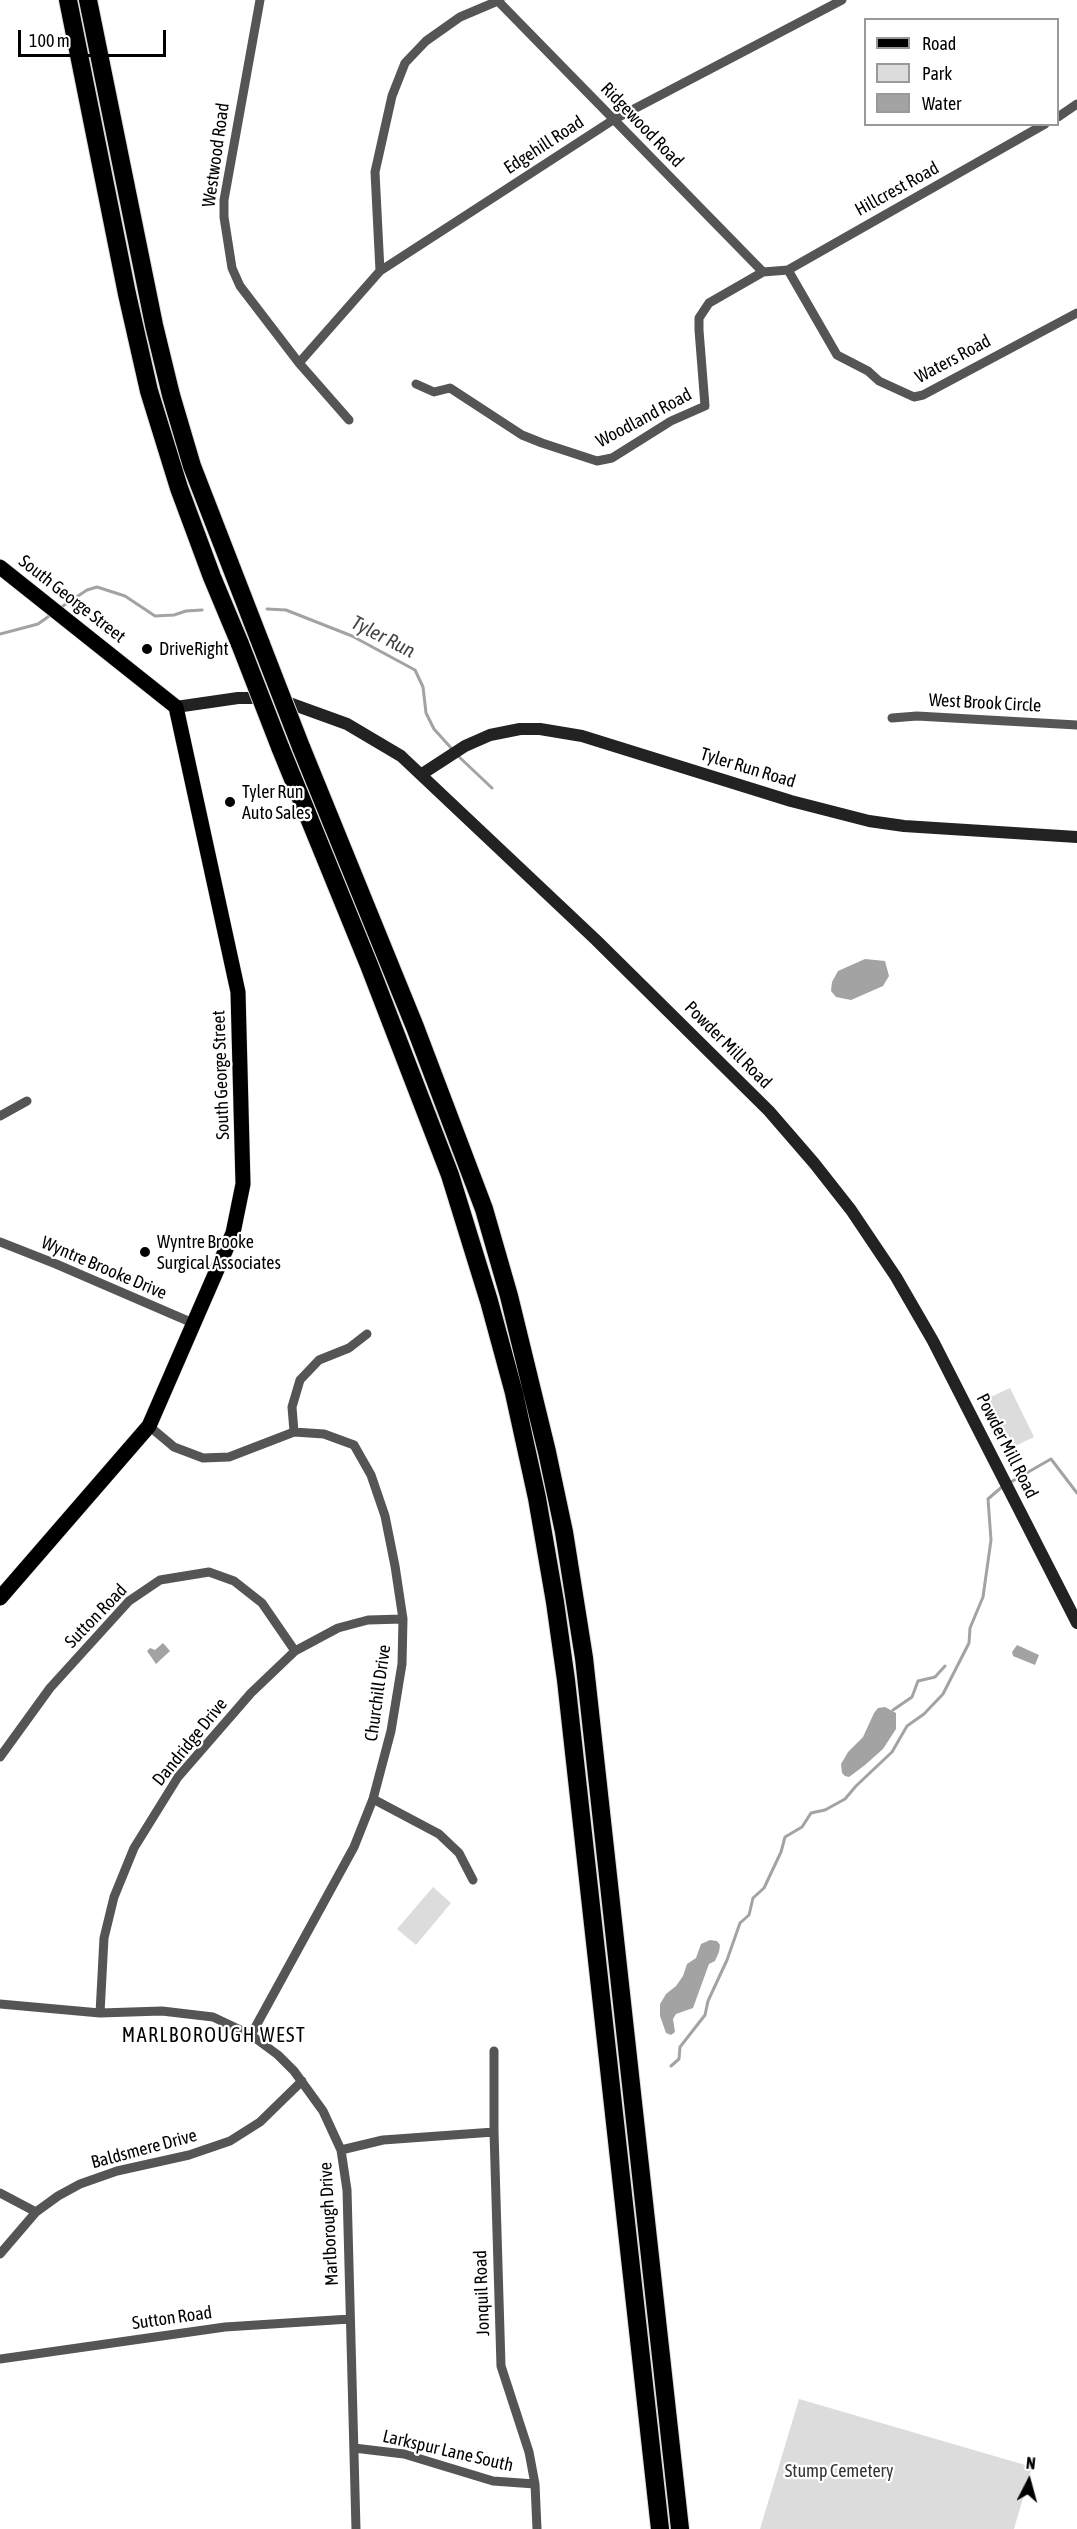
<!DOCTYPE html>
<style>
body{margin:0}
#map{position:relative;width:1077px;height:2529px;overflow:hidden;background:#fff;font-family:"Asap Condensed",sans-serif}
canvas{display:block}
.legend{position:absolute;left:864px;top:18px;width:195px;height:108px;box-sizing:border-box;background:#fff;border:2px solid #999;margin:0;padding:8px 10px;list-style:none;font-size:18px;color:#000}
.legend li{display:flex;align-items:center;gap:12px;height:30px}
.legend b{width:30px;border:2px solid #999}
.north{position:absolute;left:999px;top:2451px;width:60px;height:60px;-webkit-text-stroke:4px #fff;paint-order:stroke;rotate:6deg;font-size:16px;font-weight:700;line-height:24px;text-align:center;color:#000}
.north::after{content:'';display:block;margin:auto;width:21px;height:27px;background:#000;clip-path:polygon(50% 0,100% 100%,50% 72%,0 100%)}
.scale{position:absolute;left:18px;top:30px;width:148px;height:27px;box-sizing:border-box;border:3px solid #000;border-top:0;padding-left:8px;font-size:18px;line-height:21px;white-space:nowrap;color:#000;-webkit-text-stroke:4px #fff;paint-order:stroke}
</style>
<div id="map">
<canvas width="1077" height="2529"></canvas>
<ul class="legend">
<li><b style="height:8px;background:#000"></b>Road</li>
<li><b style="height:16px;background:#dcdcdc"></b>Park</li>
<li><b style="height:16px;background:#a3a3a3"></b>Water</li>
</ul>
<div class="north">N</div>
<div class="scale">100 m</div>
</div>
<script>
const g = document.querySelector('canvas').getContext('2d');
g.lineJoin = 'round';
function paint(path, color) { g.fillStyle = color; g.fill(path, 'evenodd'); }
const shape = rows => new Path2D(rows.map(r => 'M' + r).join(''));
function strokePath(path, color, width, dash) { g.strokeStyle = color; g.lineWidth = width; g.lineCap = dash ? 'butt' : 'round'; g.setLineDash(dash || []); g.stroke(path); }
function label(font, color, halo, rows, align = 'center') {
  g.font = font + ' "Asap Condensed",sans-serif'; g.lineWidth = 4.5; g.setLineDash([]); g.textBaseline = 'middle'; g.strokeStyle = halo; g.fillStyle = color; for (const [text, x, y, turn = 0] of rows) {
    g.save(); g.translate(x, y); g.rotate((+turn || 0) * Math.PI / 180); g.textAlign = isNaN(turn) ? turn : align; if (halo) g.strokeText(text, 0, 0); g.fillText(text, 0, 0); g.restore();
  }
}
paint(shape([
 [1010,1388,1034,1437,1009,1449,986,1399],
 [433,1887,451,1903,416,1945,397,1929],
 [799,2399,1032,2467,1014,2529,760,2529]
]), '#dcdcdc');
paint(shape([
 [865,959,885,961,889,976,883,986,851,1000,836,997,831,991,832,982,838,971],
 [163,1643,170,1651,156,1664,147,1651,150,1648,155,1650],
 [1017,1645,1039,1655,1035,1665,1013,1656,1012,1652],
 [885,1707,896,1713,896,1729,883,1749,865,1765,849,1777,845,1776,842,1773,841,1764,848,1752,863,1737,874,1713,878,1708],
 [710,1940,717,1941,720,1945,719,1952,715,1961,709,1964,693,2008,676,2014,673,2019,675,2032,671,2035,666,2033,660,2016,660,2004,666,1994,676,1986,683,1976,687,1964,696,1958,701,1944]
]), '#a3a3a3');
strokePath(shape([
 [60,608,87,590,97,587,125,596,155,616,174,615,186,611,202,610],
 [267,609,286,610,352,636,415,670,423,687,426,713,434,729,452,749],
 [0,634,38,624,52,614],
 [456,754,492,788],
 [1009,1483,1051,1459,1077,1493],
 [893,1710,912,1697,918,1681,935,1677,945,1666],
 [671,2066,679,2059,680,2047,705,2015,708,2001,727,1960,740,1923,749,1915,753,1898,764,1888,781,1852,785,1837,802,1827,811,1813,825,1810,845,1799,856,1786,892,1752,907,1726,924,1714,943,1694,969,1643,970,1628,983,1597,991,1540,988,1499,1003,1486]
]), '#a3a3a3', 3);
const primary = shape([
 [0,567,176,707,238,992,243,1184,233,1233,149,1426,0,1598]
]);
const highway = shape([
 [68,0,127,294,149,391,179,488,212,577,240,644],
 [88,0,154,325,171,395,192,466,261,644],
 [280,747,369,965,450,1175,489,1301,514,1393,537,1498,555,1602,566,1680,660,2529],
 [301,747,415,1027,484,1209,509,1296,547,1452,564,1532,584,1658,680,2529]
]);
strokePath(primary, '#dbdbdb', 16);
strokePath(highway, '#dbdbdb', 20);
strokePath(shape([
 [260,0,224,200,224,217,232,268,240,286,299,363,349,420],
 [498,1,763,272],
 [1058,117,1077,104],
 [788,270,837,355,868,371,879,381,914,397,923,395,1077,313],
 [380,271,375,172,392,96,405,63,426,41,460,17,500,0],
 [299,363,380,271,613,120,842,0],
 [416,384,434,392,450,388,522,435,542,443,597,461,612,458,671,421,705,406,699,330,699,318,709,303,763,272,788,270,1045,124],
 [892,718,917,716,1077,725],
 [0,1116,27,1101],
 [0,1242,56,1264,195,1324],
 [149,1426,174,1447,203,1458,229,1457,294,1432,324,1434,354,1445,371,1475,385,1516,395,1566,403,1619,402,1664,391,1731,373,1799,354,1847,251,2035],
 [294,1432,292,1407,300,1380,319,1360,349,1348,367,1334],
 [0,1757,50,1688,129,1601,160,1580,209,1572,234,1581,262,1603,295,1651],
 [373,1799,439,1834,459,1853,473,1880],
 [0,2004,100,2013,162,2011,213,2017,251,2035,278,2055,294,2071,323,2111,341,2150,347,2190,356,2529],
 [100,2013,104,1938,114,1897,134,1848,178,1777,251,1693,295,1651,338,1628,368,1620,403,1619],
 [494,2051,494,2132,501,2366,529,2452,535,2484,537,2529],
 [341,2150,383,2140,494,2132],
 [0,2193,36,2212],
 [0,2254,36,2212,58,2196,80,2184,117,2171,189,2155,230,2141,260,2122,302,2081],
 [0,2359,225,2327,350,2319],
 [354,2448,404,2454,493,2481,535,2484]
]), '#555', 9);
strokePath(shape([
 [176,707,238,698,256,698,289,703,347,724,401,756,596,940,769,1111,814,1163,851,1210,896,1277,933,1341,1077,1623],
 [422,774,465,746,490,735,520,729,540,729,582,736,791,801,869,821,904,826,1077,837]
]), '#222', 12);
strokePath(primary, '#000', 15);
strokePath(highway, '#000', 18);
const highwayBridge = shape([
 [240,644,280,747],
 [261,644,301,747]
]);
strokePath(highwayBridge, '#dbdbdb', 20, []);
strokePath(highwayBridge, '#000', 18);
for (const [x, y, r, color] of [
 [147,649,6,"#000"],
 [230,802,6,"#000"],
 [145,1252,6,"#000"]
]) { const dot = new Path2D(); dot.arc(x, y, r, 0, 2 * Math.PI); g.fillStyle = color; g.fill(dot); strokePath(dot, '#fff', 2); }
label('18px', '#000', '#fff', [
 ["Ridgewood Road",642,125,46],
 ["Edgehill Road",544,145,-33],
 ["Westwood Road",216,155,-82],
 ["Hillcrest Road",897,189,-29],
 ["Waters Road",953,359,-28],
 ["Woodland Road",644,418,-28],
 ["South George Street",72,599,38],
 ["West Brook Circle",985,703,3],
 ["Tyler Run Road",748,768,17],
 ["Powder Mill Road",728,1045,45],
 ["South George Street",221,1075,-92],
 ["Wyntre Brooke Drive",104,1268,23],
 ["Powder Mill Road",1007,1446,63],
 ["Sutton Road",96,1616,-46],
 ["Churchill Drive",378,1693,-82],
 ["Dandridge Drive",190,1742,-51],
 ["Baldsmere Drive",144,2149,-15],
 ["Marlborough Drive",329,2224,-93],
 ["Jonquil Road",482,2293,-92],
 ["Sutton Road",172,2318,-8],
 ["Larkspur Lane South",448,2451,13]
]);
label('18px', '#000', '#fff', [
 ["DriveRight",159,649],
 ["Tyler Run",242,792],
 ["Auto Sales",242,813],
 ["Wyntre Brooke",157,1242],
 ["Surgical Associates",157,1263]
], 'left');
label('18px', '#333', '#fff', [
 ["Stump Cemetery",839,2471]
]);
label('italic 20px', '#444', '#fff', [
 ["Tyler Run",383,637,27]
]);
g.letterSpacing = '1.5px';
label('20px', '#000', '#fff', [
 ["MARLBOROUGH WEST",214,2036]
]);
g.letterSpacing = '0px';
</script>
